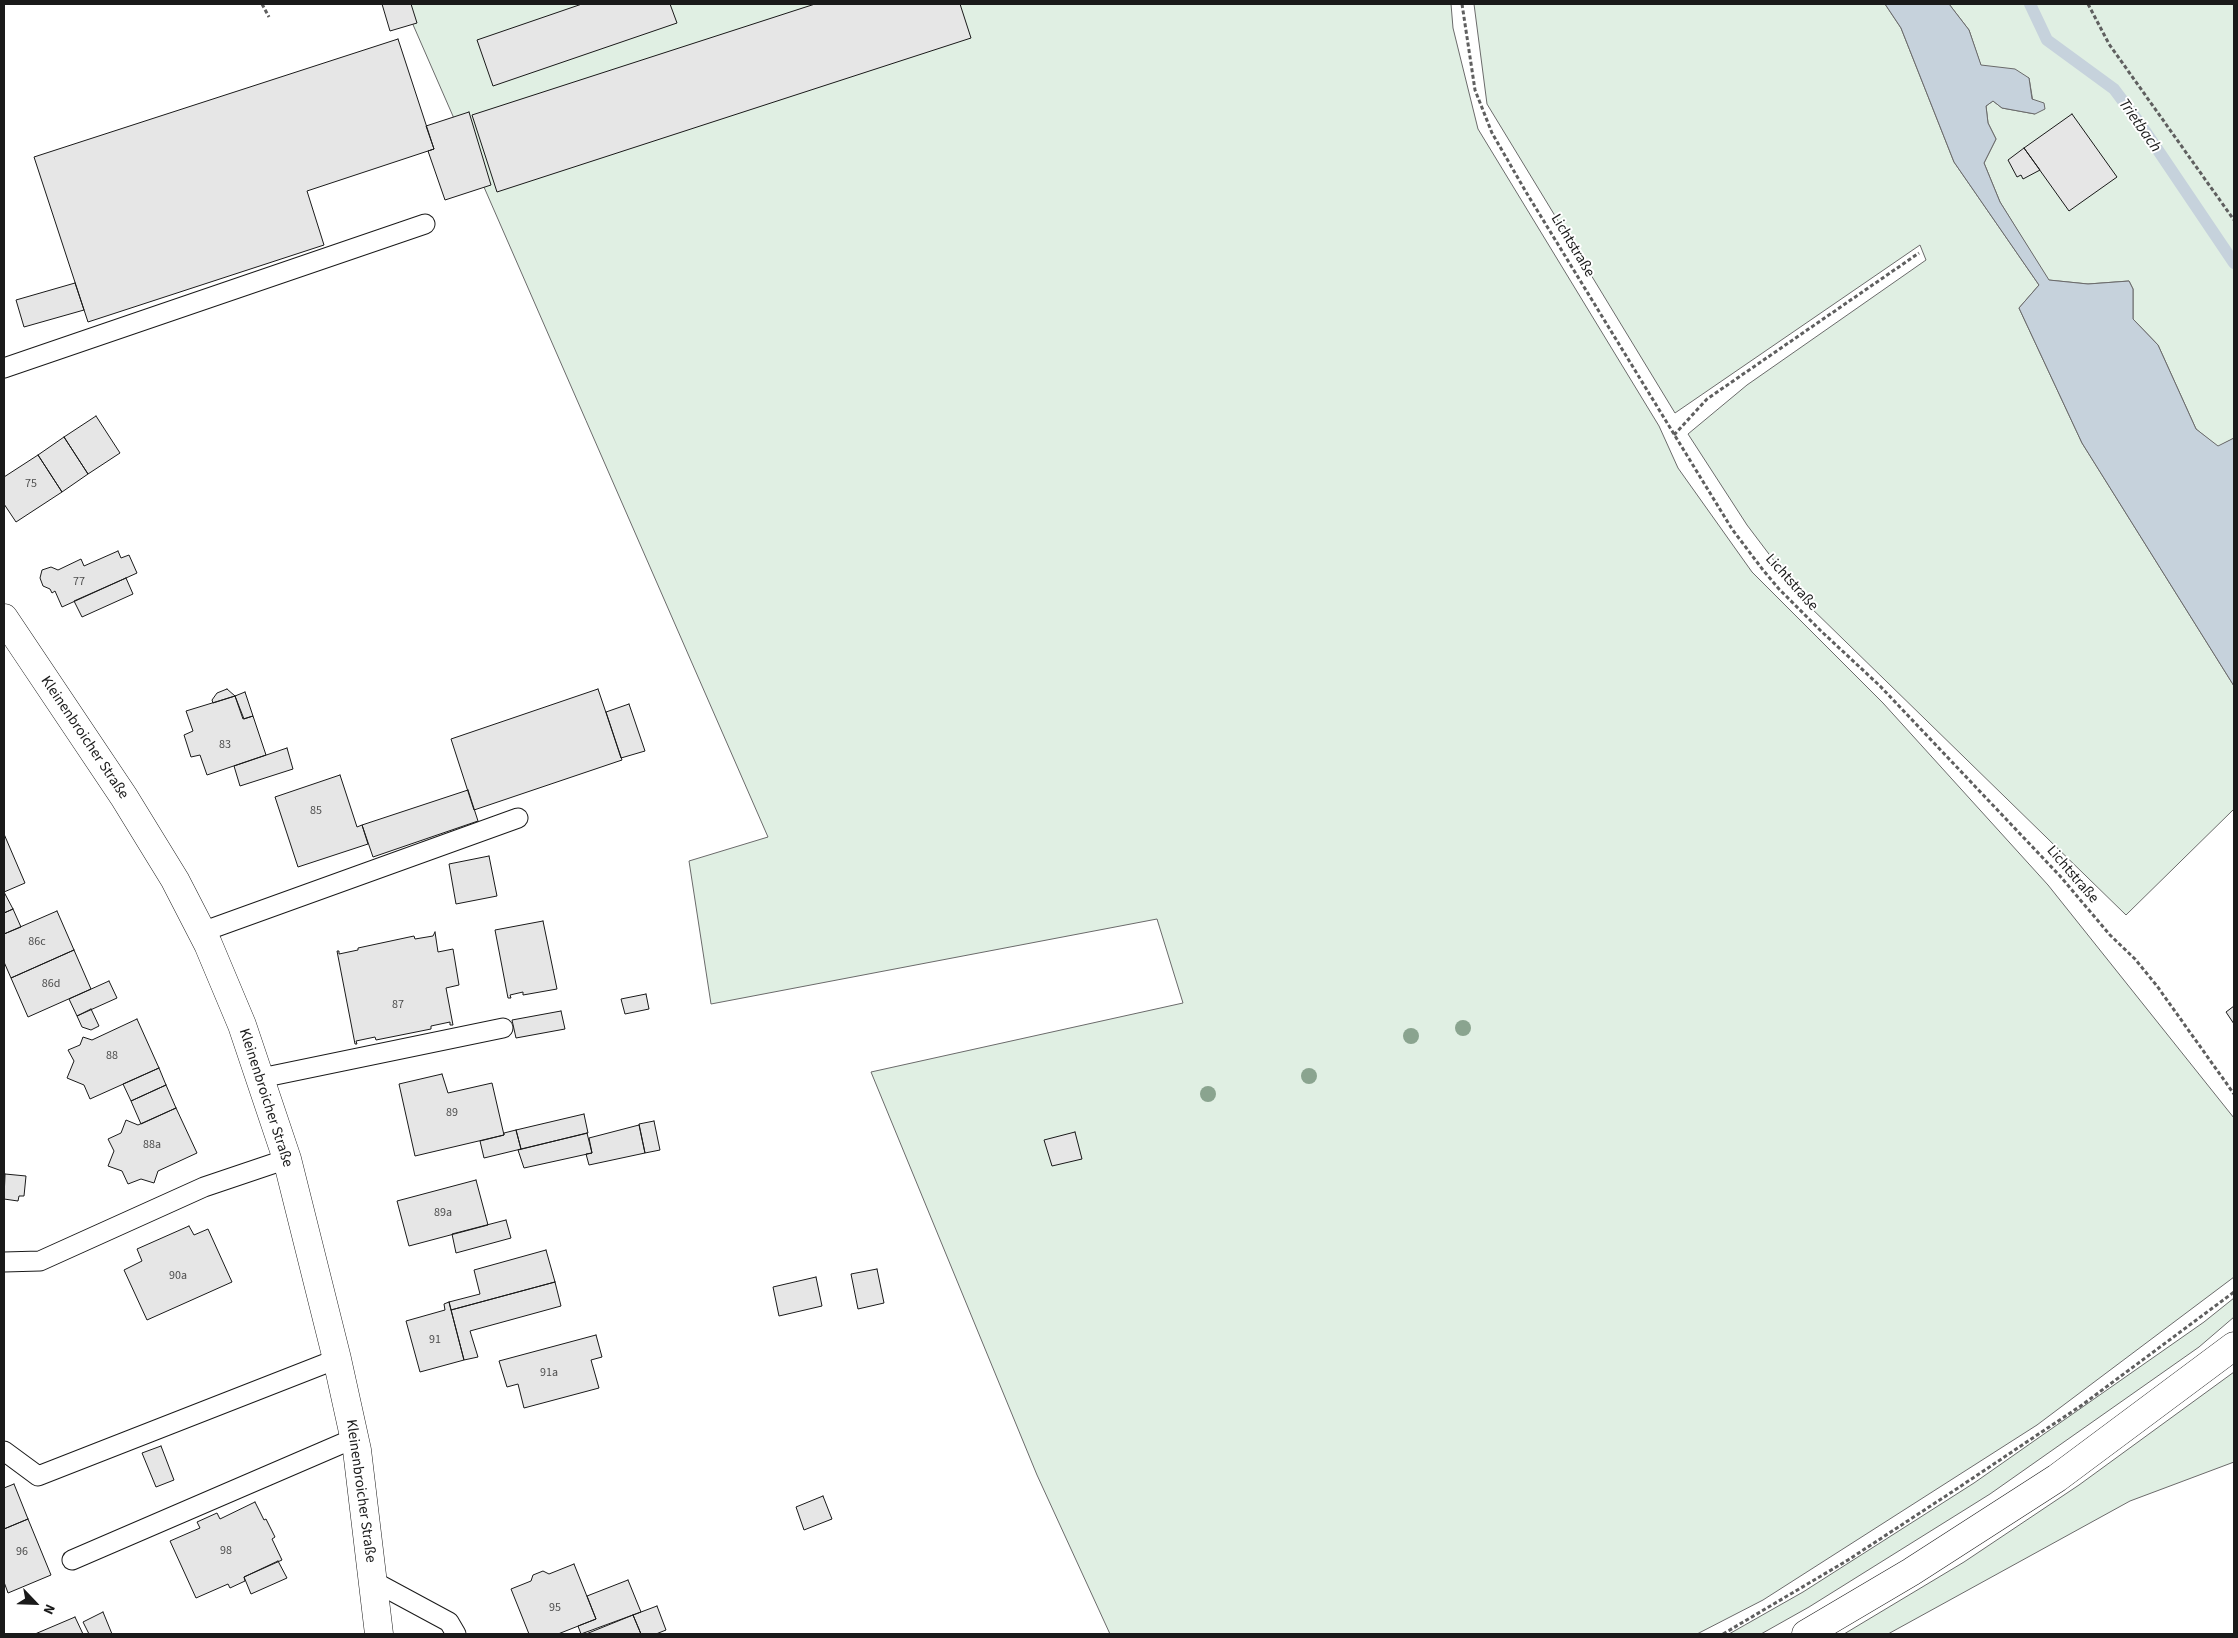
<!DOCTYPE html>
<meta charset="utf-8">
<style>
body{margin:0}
#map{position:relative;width:2238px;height:1638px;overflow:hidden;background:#fff;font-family:"Source Sans 3",sans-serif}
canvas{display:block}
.frame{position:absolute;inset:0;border:5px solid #1a1a1a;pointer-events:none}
.north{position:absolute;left:10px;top:1578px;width:50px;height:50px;-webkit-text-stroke:4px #fff;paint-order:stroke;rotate:114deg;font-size:14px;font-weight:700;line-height:20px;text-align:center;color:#1a1a1a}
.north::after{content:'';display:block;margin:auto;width:18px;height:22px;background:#1a1a1a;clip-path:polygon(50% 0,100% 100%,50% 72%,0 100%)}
</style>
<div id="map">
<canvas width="2238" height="1638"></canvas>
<div class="frame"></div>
<div class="north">N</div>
</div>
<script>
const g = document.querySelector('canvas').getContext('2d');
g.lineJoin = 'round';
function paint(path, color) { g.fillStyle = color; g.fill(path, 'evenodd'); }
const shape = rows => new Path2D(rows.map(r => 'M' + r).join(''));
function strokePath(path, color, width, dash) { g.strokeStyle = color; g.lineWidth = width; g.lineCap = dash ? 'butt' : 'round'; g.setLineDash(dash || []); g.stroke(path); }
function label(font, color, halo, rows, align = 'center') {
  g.font = font + ' "Source Sans 3",sans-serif'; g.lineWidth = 4; g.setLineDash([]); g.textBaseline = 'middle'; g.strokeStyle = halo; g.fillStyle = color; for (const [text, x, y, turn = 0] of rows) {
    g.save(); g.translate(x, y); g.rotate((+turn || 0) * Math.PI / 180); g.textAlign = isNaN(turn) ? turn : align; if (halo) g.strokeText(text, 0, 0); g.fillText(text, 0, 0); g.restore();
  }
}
const green = shape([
 [404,4,1451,4,1453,28,1478,129,1659,426,1678,468,1752,572,1883,703,2048,885,2234,1118,2234,1277,2037,1425,1763,1600,1697,1634,1110,1634,1037,1475,871,1072,1183,1003,1157,919,711,1004,689,861,768,837,404,4],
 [1474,4,1885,4,1901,28,1954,162,2039,285,2019,308,2082,443,2234,686,2234,809,2126,915,1806,603,1747,525,1688,434,1747,385,1926,260,1920,245,1675,413,1487,104,1474,4],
 [1949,4,2234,4,2234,438,2218,447,2196,429,2158,345,2133,319,2133,289,2129,281,2088,284,2048,280,2000,202,1984,163,1996,139,1988,123,1986,106,1993,101,2002,108,2035,114,2029,78,1981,66,1969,30,1949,4],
 [2234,1298,2234,1317,2199,1347,1990,1494,1809,1607,1761,1634,1729,1634,1803,1592,1974,1483,2204,1322,2234,1298],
 [2234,1372,2234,1462,2130,1501,1888,1634,1844,1634,1964,1562,2079,1485,2234,1372]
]);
paint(green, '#e0efe3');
strokePath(green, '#6a6a6a', 1);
const water = shape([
 [1885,4,1949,4,1969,30,1981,65,2015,69,2029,78,2032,99,2044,103,2045,109,2035,114,2002,108,1993,101,1986,106,1988,123,1996,139,1984,163,2000,202,2049,280,2088,284,2129,281,2133,289,2133,319,2158,345,2196,429,2218,446,2234,438,2234,686,2082,443,2019,308,2039,285,1954,162,1901,28,1885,4]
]);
paint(water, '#c6d2dc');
strokePath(water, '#6a6a6a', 1);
strokePath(shape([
 [2030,4,2047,40,2114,89,2141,125,2234,263]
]), '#c6d2dc', 12);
const building = shape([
 [382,4,411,4,417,23,390,31,382,4],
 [582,4,670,4,677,23,493,86,477,40,582,4],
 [815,4,960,4,971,38,497,192,472,115,815,4],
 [398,39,434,149,307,191,324,245,88,322,34,157,398,39],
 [469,112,491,185,445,200,428,151,434,149,426,126,469,112],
 [2072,114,2117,177,2069,211,2024,148,2072,114],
 [2024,148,2040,170,2023,179,2021,175,2017,177,2008,160,2024,148],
 [75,283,84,310,24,327,16,300,75,283],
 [96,416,120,453,88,474,64,437,96,416],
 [64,437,88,474,62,492,38,455,64,437],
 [38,455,62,492,16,522,4,504,4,477,38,455],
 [118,551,121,558,129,555,137,573,62,607,55,591,52,593,50,589,43,586,40,578,42,570,51,567,58,570,81,559,84,566,118,551],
 [126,578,133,594,82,617,74,601,126,578],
 [227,689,235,696,213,703,212,700,217,693,227,689],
 [598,689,622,760,474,810,451,739,598,689],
 [245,692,253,716,244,719,235,696,245,692],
 [235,696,243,719,253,716,266,755,207,775,200,755,191,757,184,735,193,731,186,711,235,696],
 [629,704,645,751,621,758,606,712,629,704],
 [287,748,293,769,240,786,234,766,287,748],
 [340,775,357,827,362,825,368,844,298,867,275,797,340,775],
 [468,790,478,821,373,857,362,825,468,790],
 [4,834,25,883,4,892,4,834],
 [489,856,497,896,456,904,449,864,489,856],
 [4,892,13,909,4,913,4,892],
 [13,909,21,927,4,934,4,913,13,909],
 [57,911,74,950,11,978,4,962,4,934,57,911],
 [543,921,557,989,523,995,523,992,510,995,511,998,508,998,495,930,543,921],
 [435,932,438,952,453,949,459,985,446,988,453,1025,450,1025,450,1022,431,1026,431,1029,376,1040,375,1037,356,1041,357,1044,355,1044,337,951,339,951,339,954,358,950,358,948,414,936,415,939,433,936,435,932],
 [74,950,91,989,28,1017,11,978,74,950],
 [109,981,117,998,77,1016,69,999,109,981],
 [646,994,649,1009,625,1014,621,999,646,994],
 [2234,1006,2234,1024,2226,1012,2234,1006],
 [91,1009,99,1026,91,1030,82,1027,77,1016,91,1009],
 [561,1011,565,1029,516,1038,512,1020,561,1011],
 [137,1019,159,1068,90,1099,84,1085,67,1078,74,1061,68,1050,80,1045,83,1037,92,1040,137,1019],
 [159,1068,166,1085,131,1101,123,1084,159,1068],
 [442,1074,448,1093,492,1083,504,1135,415,1156,399,1084,442,1074],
 [166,1085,176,1108,141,1124,131,1101,166,1085],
 [176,1108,197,1153,158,1171,154,1183,141,1179,128,1184,122,1171,108,1166,114,1151,108,1139,121,1133,126,1120,138,1125,176,1108],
 [584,1114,588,1133,521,1149,516,1130,584,1114],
 [654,1121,660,1150,645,1153,639,1124,654,1121],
 [639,1125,645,1153,589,1165,586,1154,592,1153,589,1138,639,1125],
 [516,1130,521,1149,484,1158,480,1141,504,1135,504,1133,516,1130],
 [1075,1132,1082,1159,1052,1166,1044,1140,1075,1132],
 [587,1133,592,1153,524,1168,518,1150,587,1133],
 [5,1174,26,1176,24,1196,19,1196,18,1201,4,1199,5,1174],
 [476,1180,488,1225,409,1246,397,1201,476,1180],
 [506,1220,511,1238,456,1253,452,1234,506,1220],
 [189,1226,194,1235,208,1229,232,1282,147,1320,124,1270,142,1261,137,1249,189,1226],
 [546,1250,555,1282,451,1310,449,1302,480,1294,474,1270,546,1250],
 [877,1269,884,1303,858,1309,851,1274,877,1269],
 [816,1277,822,1306,779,1316,773,1287,816,1277],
 [555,1282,561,1306,470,1331,478,1357,464,1360,451,1310,555,1282],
 [449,1302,464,1360,420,1372,406,1321,445,1310,444,1304,449,1302],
 [596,1335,602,1357,591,1360,599,1388,524,1408,518,1384,507,1387,499,1361,596,1335],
 [161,1446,174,1480,156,1487,142,1453,161,1446],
 [14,1484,28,1519,4,1529,4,1488,14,1484],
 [823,1496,832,1519,804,1530,796,1507,823,1496],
 [255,1502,264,1520,266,1519,275,1537,272,1539,282,1560,244,1577,245,1581,230,1588,228,1584,196,1598,170,1541,200,1528,197,1522,217,1513,220,1519,255,1502],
 [28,1519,51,1575,8,1593,4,1582,4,1529,28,1519],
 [278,1561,287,1578,251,1594,244,1577,278,1561],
 [574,1564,596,1619,558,1634,529,1634,511,1589,531,1581,533,1575,543,1571,549,1574,574,1564],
 [628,1580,641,1612,581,1634,578,1626,596,1619,587,1596,628,1580],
 [657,1606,666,1630,656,1634,641,1634,633,1615,657,1606],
 [103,1612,112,1634,89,1634,83,1622,103,1612],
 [633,1615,641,1634,586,1634,633,1615],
 [75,1617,83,1634,35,1634,75,1617]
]);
paint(building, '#e6e6e6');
strokePath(building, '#1a1a1a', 1);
const service = shape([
 [4,368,425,224],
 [202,932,518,818],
 [261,1078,503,1028],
 [4,1262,40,1261,204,1187,287,1159],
 [4,1451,38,1476,337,1359],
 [72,1560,355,1438],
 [373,1581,449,1622,456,1634]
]);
const tertiary = shape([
 [4,618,124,797,175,880,208,944,242,1025,287,1159,337,1359,357,1450,379,1634]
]);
const primary = shape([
 [1806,1634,1911,1572,2057,1478,2234,1346]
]);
strokePath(service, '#1a1a1a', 21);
strokePath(tertiary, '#1a1a1a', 29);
strokePath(primary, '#1a1a1a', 29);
strokePath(shape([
 [262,4,269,17],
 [1462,4,1475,90,1492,133,1526,192,1732,529,1763,570,1779,589,1821,631,1880,686,2060,876,2110,935,2135,959,2157,986,2234,1094],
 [2088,4,2109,44,2234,220],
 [1674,435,1707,399,1919,253],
 [1723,1634,1848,1560,1958,1488,2082,1405,2234,1292]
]), '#5f5f5f', 3, [4, 2.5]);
strokePath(service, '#fff', 19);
strokePath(tertiary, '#fff', 28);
strokePath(primary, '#fff', 28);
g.fillStyle = '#8aa48f';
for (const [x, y] of [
 [1463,1028],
 [1411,1036],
 [1309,1076],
 [1208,1094]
]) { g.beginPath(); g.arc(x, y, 8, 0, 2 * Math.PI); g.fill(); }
label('12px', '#4d4d4d', null, [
 ["75",31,484],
 ["77",79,582],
 ["83",225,745],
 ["85",316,811],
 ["86c",37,942],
 ["86d",51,984],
 ["87",398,1005],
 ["88",112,1056],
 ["89",452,1113],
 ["88a",152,1145],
 ["89a",443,1213],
 ["90a",178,1276],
 ["91",435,1340],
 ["91a",549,1373],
 ["98",226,1551],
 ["96",22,1552],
 ["95",555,1608]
]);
label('15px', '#1a1a1a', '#fff', [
 ["Lichtstraße",1572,246,59],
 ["Lichtstraße",1791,583,48],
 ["Kleinenbroicher Straße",84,738,56],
 ["Lichtstraße",2072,875,49],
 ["Kleinenbroicher Straße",265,1098,72],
 ["Kleinenbroicher Straße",360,1491,82]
]);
label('italic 16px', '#1a1a1a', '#fff', [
 ["Trietbach",2139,126,55]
]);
</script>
